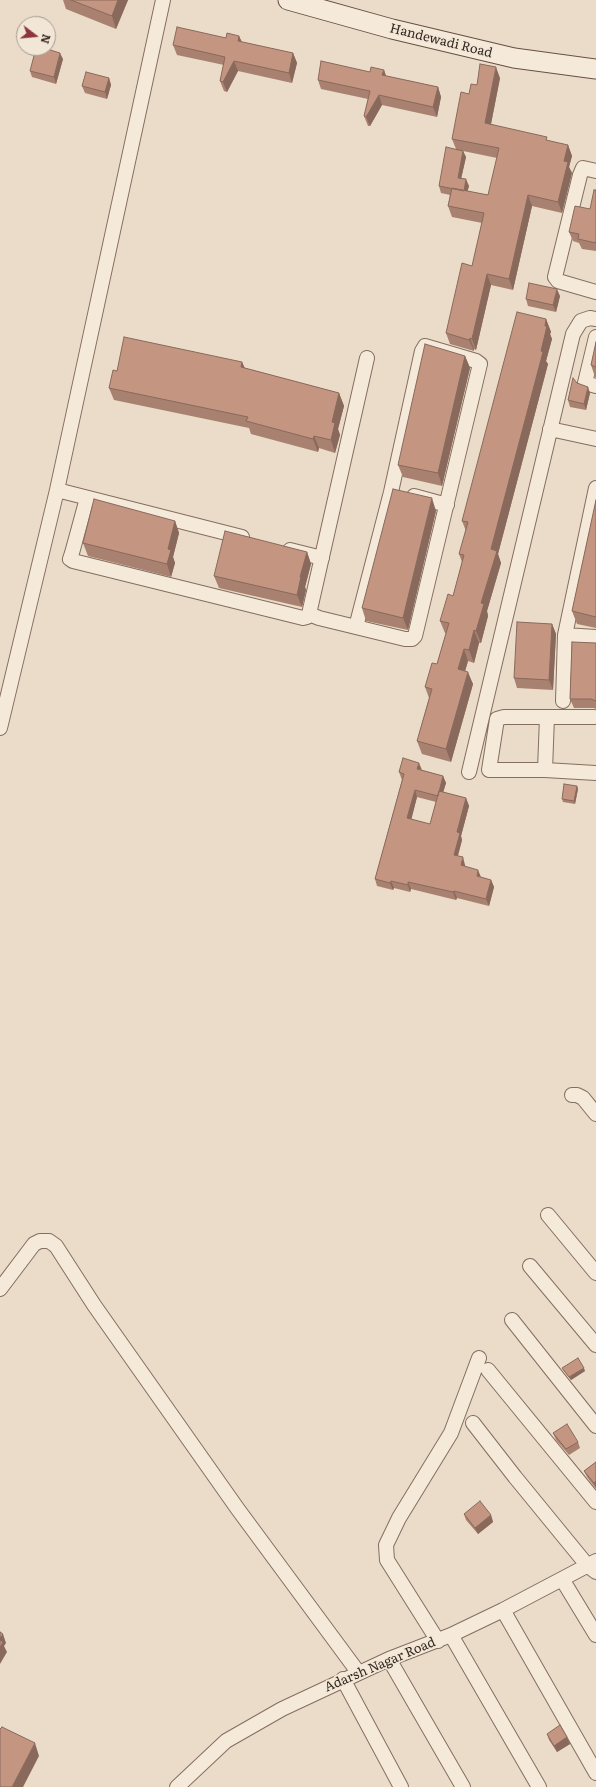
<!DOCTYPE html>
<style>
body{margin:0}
#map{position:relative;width:596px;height:1787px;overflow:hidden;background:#eadcc8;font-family:Literata,serif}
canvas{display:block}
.north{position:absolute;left:16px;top:16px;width:40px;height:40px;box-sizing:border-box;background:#f2e7d7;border:1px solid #a79b8e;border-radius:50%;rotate:106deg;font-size:11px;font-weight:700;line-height:16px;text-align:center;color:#362921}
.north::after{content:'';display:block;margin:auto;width:14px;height:18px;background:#8d353f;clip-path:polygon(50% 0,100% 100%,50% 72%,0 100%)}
</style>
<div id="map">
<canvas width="596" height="1787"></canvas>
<div class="north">N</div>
</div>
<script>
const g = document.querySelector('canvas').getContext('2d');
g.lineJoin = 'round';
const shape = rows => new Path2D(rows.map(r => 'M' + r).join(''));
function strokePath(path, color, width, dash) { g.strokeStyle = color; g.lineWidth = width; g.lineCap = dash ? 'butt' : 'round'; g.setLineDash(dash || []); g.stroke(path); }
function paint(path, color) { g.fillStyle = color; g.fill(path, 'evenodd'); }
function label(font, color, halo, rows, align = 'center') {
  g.font = font + ' Literata,serif'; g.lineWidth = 3.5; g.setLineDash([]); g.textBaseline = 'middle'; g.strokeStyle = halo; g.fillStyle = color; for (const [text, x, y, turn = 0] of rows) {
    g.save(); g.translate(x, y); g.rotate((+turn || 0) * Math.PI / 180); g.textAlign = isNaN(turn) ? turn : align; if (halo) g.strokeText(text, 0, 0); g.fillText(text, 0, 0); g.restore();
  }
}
const minor = shape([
 [596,171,583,168,580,175,555,277,558,281,596,292],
 [596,337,585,383,596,386],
 [550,429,596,439],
 [57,490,242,537],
 [414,496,447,505],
 [87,498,72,553,70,559,73,561,303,618,307,617,309,614],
 [290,550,322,558],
 [356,627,391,492,422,351,425,346,476,361,480,364,415,636,412,639,405,639,319,618,309,614,367,358],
 [565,635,596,488],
 [563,701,565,635,596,637],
 [594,717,504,717,497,719,489,770,545,770,596,773],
 [0,728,57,490,163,0],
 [545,770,547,717],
 [469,772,573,334,581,321,590,318,596,319],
 [572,1095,577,1095,583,1098,596,1114],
 [548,1215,596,1273],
 [530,1266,596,1345],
 [0,1289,34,1244,40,1241,49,1241,56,1246,94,1305,237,1508,358,1672],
 [512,1320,596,1426],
 [488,1370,596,1502],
 [473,1423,515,1477,587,1565,596,1572],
 [562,1579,596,1635],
 [503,1610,596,1773],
 [451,1635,539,1787],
 [438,1641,387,1560,386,1545,399,1518,451,1433,479,1358],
 [389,1659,463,1787],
 [343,1679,401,1787],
 [177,1787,226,1741,282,1709,389,1659,451,1635,503,1610,596,1561]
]);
const secondary = shape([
 [288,0,392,29,514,58,596,69]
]);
strokePath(minor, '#846e5f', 16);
strokePath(secondary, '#665042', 21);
strokePath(minor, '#f5eada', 14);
strokePath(secondary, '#f5eada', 19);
paint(shape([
 [63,0,128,0,116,29,66,9],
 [239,36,242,42,293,53,297,63,292,83,238,71,227,92,224,91,220,81,224,65,177,55,173,45],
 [63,59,56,84,32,77,30,71],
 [384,70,386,76,438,87,441,97,437,117,382,105,370,126,368,126,364,116,368,99,321,89,318,80],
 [109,78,111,85,107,99,85,93,82,86],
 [500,78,491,124,548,141,568,145,572,156,569,167,572,173,562,213,532,206,513,290,491,285,476,350,474,349,474,351,450,344,446,333,472,266,482,223,452,217,448,206,450,195,441,193,439,186,456,149,452,139,469,94,477,85],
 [463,151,497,158,488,195,467,191,469,186,461,178,466,157],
 [596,190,596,251,582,249,579,243,573,241,569,232,590,209],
 [560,296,556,312,528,306,526,299],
 [546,319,551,332,550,334,552,339,546,361,548,364,498,554,501,563,487,611,488,616,481,643,479,643,474,663,468,661,465,671,473,684,451,762,422,754,417,741,429,698,425,687,437,664,446,633,445,633,440,621,453,596,462,562,459,554,466,531,462,521],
 [596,342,596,377,595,377,591,365],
 [465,356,470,368,442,486,403,477,398,465],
 [242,362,245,368,339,393,344,406,338,429,340,435,335,453,319,448,318,452,251,434,249,428,114,400,109,388,117,371],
 [577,383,590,393,586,410,570,407,568,400],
 [596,500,596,628,577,624,572,611],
 [436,511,408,630,366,621,362,608],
 [175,521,179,533,173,557,175,563,171,577,88,556,83,543],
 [307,552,311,564,305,587,306,590,302,607,219,588,214,576],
 [552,624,556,634,553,690,517,688,514,678],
 [596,643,596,709,594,708,574,708,570,699],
 [422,770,443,776,446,783,443,792,466,798,469,806,461,836,462,840,458,856,465,865,465,866,481,877,491,880,494,887,489,906,457,898,456,900,411,889,410,892,394,888,393,890,377,886,375,879,402,780,399,772],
 [417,797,436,802,430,824,411,819],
 [577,786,578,789,575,804,563,802,562,799],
 [562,1368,585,1371,571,1380,564,1371],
 [553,1433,578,1442,580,1448,569,1455,556,1440],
 [596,1462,596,1489,587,1477,584,1471],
 [464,1514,491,1515,493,1522,478,1534,466,1520],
 [547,1734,567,1737,570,1744,557,1752,549,1740]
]), '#a98170');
paint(shape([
 [118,0,128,0,116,29,112,16],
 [239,36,243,45,238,41],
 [60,53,63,59,56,84,54,77],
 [293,53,297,63,292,83,289,73],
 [234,61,238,71,227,92,223,82],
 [496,67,500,78,489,134,485,123],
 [384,70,387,79,382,75],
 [109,78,111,85,107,99,105,92],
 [438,87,441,97,437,117,433,107],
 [379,95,382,105,370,126,366,117],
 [568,145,572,156,569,167,572,173,562,213,558,202,564,161],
 [463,151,466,157,460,184,458,178],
 [466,179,469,186,466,197,464,191],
 [528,195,532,206,513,290,509,279],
 [487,274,491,285,476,350,472,339],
 [557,289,560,296,556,312,553,305],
 [546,319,551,332,550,334,552,339,546,361,548,364,498,554,501,563,487,611,488,616,481,643,476,631,491,549,541,351,545,326],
 [470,338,474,349,474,351,469,340],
 [465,356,470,368,442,486,438,473],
 [242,362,247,374,241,367],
 [588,387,590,393,586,410,584,404],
 [339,393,344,406,338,429,340,435,335,453,331,440,332,422],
 [314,436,319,448,318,452,313,439],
 [432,498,436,511,408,630,403,618],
 [175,521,179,533,173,557,175,563,171,577,167,564,168,549],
 [307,552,311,564,305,587,306,590,302,607,297,595,300,577],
 [552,624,556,634,553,690,549,680],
 [474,630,479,643,474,663,469,650],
 [464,649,468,661,462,682,458,669],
 [468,672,473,684,451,762,446,749],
 [419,763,422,770,417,769],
 [443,776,446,783,440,803,438,796],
 [577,786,578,789,575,804,574,801],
 [415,790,417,797,410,825,407,818],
 [466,798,469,806,461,836,462,840,456,862,454,855,457,832],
 [463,857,465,865,463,873,461,865],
 [478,870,481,877,477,876],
 [491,880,494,887,489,906,486,899],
 [391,881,394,888,393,890,390,883],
 [408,882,411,889,410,892,408,885],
 [454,891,457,898,456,900,453,892],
 [584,1368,585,1371,571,1380,569,1377],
 [596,1481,596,1488,594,1483],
 [491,1515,493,1522,478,1534,475,1528],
 [3,1634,6,1643,4,1646,7,1652,0,1664,0,1638],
 [567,1737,570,1744,557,1752,554,1746],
 [35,1743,39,1756,23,1787,12,1787]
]), '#89695b');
const building = shape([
 [71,0,118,0,112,16,71,0],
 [177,27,226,38,227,33,239,36,238,41,293,53,289,73,234,61,223,82,220,81,225,57,173,45,177,27],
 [36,48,44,48,60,53,54,77,30,71,36,48],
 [321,61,370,72,371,67,384,70,382,75,438,87,433,107,379,95,366,117,364,116,370,91,318,80,321,61],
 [480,64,496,67,485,123,547,137,546,140,568,145,564,161,568,162,558,202,528,195,509,279,487,274,472,339,470,338,469,340,446,333,462,263,472,266,484,213,448,206,452,188,488,195,499,148,452,139,461,92,469,94,471,84,477,85,480,64],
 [86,72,109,78,105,92,82,86,86,72],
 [446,147,463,151,458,178,466,179,464,191,439,186,446,147],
 [594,190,596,190,596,243,578,239,579,234,569,232,575,206,590,209,594,190],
 [529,283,557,289,553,305,526,299,529,283],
 [517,312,546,319,545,326,547,326,541,351,543,352,491,549,497,551,481,603,484,604,476,631,474,630,469,650,464,649,458,669,468,672,446,749,417,741,432,689,425,687,432,663,437,664,449,623,440,621,448,594,453,596,464,555,459,554,468,522,462,521,517,312],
 [124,337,242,362,241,367,339,393,332,422,335,423,331,440,314,436,313,439,246,421,248,417,109,388,113,370,117,371,124,337],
 [596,342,596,367,591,365,596,342],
 [425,344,465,356,438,473,398,465,425,344],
 [573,378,577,383,588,387,584,404,568,400,573,378],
 [393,489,432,498,403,618,362,608,393,489],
 [94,499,175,521,168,549,171,550,167,564,83,543,94,499],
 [596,500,596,617,572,611,596,500],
 [225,531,307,552,300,577,301,577,297,595,214,576,225,531],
 [517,622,552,624,549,680,514,678,517,622],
 [572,642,596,643,596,701,591,699,570,699,572,642],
 [403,758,419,763,417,769,443,776,438,796,415,790,407,818,430,824,439,791,466,798,457,832,460,833,454,855,463,857,461,865,478,870,477,876,491,880,486,899,454,891,453,892,408,882,408,885,391,881,390,883,375,879,404,774,399,772,403,758],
 [564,784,577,786,574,801,562,799,564,784],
 [578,1358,584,1368,569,1377,562,1368,578,1358],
 [567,1424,578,1442,566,1449,553,1433,567,1424],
 [596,1462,596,1481,594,1483,584,1471,596,1462],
 [480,1501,491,1515,475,1528,464,1514,480,1501],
 [0,1632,3,1634,0,1638,0,1632],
 [0,1640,3,1642,0,1648,0,1640],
 [560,1725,567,1737,554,1746,547,1734,560,1725],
 [2,1727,35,1743,12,1787,0,1787,0,1729,2,1727]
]);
paint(building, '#c49682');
strokePath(building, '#89695b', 1);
label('13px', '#362921', '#f2e7d7', [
 ["Handewadi Road",441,41,14],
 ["Adarsh Nagar Road",380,1665,-23]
]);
</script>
